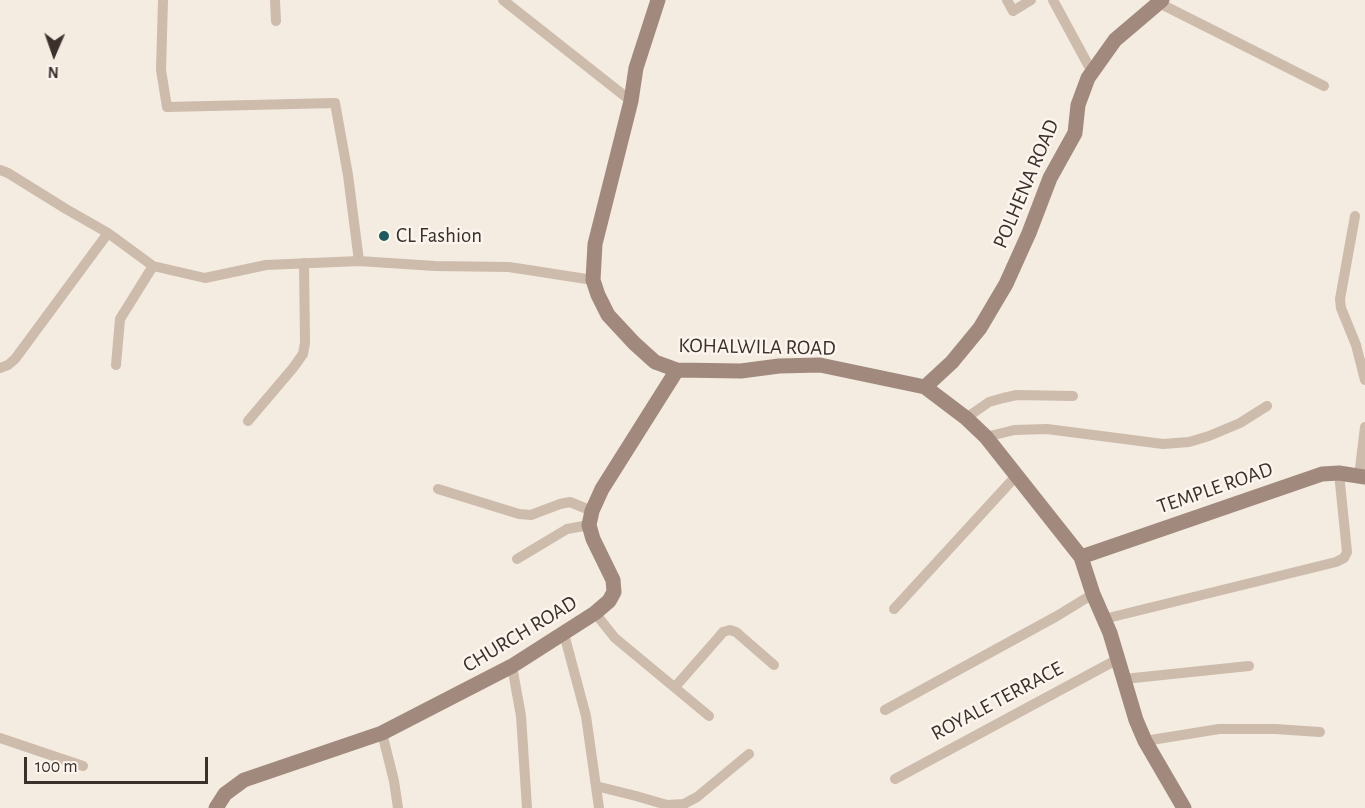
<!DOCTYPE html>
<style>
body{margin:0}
#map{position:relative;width:1365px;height:808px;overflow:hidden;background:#f4ebe1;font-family:"Alegreya Sans",sans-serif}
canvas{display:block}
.north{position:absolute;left:24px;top:24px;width:60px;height:60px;-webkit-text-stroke:4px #fbf5ee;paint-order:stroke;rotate:182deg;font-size:16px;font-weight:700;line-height:24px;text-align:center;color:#3b302b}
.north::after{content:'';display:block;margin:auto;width:21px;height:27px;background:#3b302b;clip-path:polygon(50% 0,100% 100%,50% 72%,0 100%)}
.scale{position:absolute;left:24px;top:757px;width:184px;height:27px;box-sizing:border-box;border:3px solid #3b302b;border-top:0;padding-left:8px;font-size:18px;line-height:21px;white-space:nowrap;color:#3b302b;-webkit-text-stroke:4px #fbf5ee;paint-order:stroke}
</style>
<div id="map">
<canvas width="1365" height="808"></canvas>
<div class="north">N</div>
<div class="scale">100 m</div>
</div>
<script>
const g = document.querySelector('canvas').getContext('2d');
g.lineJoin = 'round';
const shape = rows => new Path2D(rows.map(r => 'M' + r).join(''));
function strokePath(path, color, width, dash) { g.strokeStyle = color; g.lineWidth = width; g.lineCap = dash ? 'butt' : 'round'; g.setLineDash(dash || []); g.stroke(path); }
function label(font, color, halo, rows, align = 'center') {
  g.font = font + ' "Alegreya Sans",sans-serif'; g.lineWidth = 5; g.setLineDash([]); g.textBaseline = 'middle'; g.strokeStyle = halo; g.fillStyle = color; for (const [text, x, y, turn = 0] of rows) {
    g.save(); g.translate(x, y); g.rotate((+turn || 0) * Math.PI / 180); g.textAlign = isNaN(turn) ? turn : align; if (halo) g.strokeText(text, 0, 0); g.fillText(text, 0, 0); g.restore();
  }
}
strokePath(shape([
 [163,0,161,70,167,107,335,103,348,175,359,261],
 [275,0,276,21],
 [503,0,631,101],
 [1007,0,1013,11,1031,0],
 [1053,0,1092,72],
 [1159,3,1324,86],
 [0,170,8,173,66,209,108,233,153,266,205,278,266,265,359,261,435,266,509,267,593,280],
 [1355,216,1340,299,1341,308,1356,345,1365,380],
 [116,365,120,319,153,266],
 [0,368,8,365,15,359,108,233],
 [966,418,989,402,1003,398,1017,395,1073,396],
 [248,421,293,368,303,354,305,343,304,263],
 [986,437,1014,430,1047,429,1163,444,1189,442,1209,436,1240,423,1267,406],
 [1359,476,1365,427],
 [438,489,519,514,531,515,560,504,570,502,592,511],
 [517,559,567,529,589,525],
 [894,609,1017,475],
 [595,613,615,638,709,716],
 [1104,619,1336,562,1344,558,1347,552,1339,473],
 [564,634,586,716,599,808],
 [512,666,521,716,527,808],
 [1124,679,1249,666],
 [675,687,718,638,723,632,730,630,736,632,774,665],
 [885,710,1057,616,1093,594],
 [382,733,394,781,398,808],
 [0,738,83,766],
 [1145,741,1219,729,1275,729,1320,732],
 [895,779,1118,659],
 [596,786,636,796,667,805,684,804,697,797,749,754]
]), '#cdbbac', 10);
strokePath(shape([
 [658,0,636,68,631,101,595,244,593,280,598,295,608,315,634,343,655,362,677,370,741,371,779,366,820,365,925,387,966,418,986,437,1081,557,1093,594,1110,633,1136,720,1145,741,1184,808],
 [925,387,952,362,980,328,1006,284,1029,233,1050,178,1075,133,1078,105,1088,78,1115,40,1162,0],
 [1081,557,1322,474,1339,473,1365,477],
 [216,808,225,794,244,780,382,733,512,666,595,613,609,601,614,592,613,580,593,539,589,525,592,511,602,489,677,370]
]), '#a18a7d', 15);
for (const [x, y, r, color] of [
 [384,236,6,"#1f5a5e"]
]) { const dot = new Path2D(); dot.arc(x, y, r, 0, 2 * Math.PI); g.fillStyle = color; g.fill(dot); strokePath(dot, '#fbf5ee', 2); }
label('21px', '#3b302b', '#fbf5ee', [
 ["POLHENA ROAD",1026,184,-67],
 ["KOHALWILA ROAD",757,347,1],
 ["TEMPLE ROAD",1215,488,-19],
 ["CHURCH ROAD",520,634,-31],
 ["ROYALE TERRACE",997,701,-28]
]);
label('21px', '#3b302b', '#fbf5ee', [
 ["CL Fashion",396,236]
], 'left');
</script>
